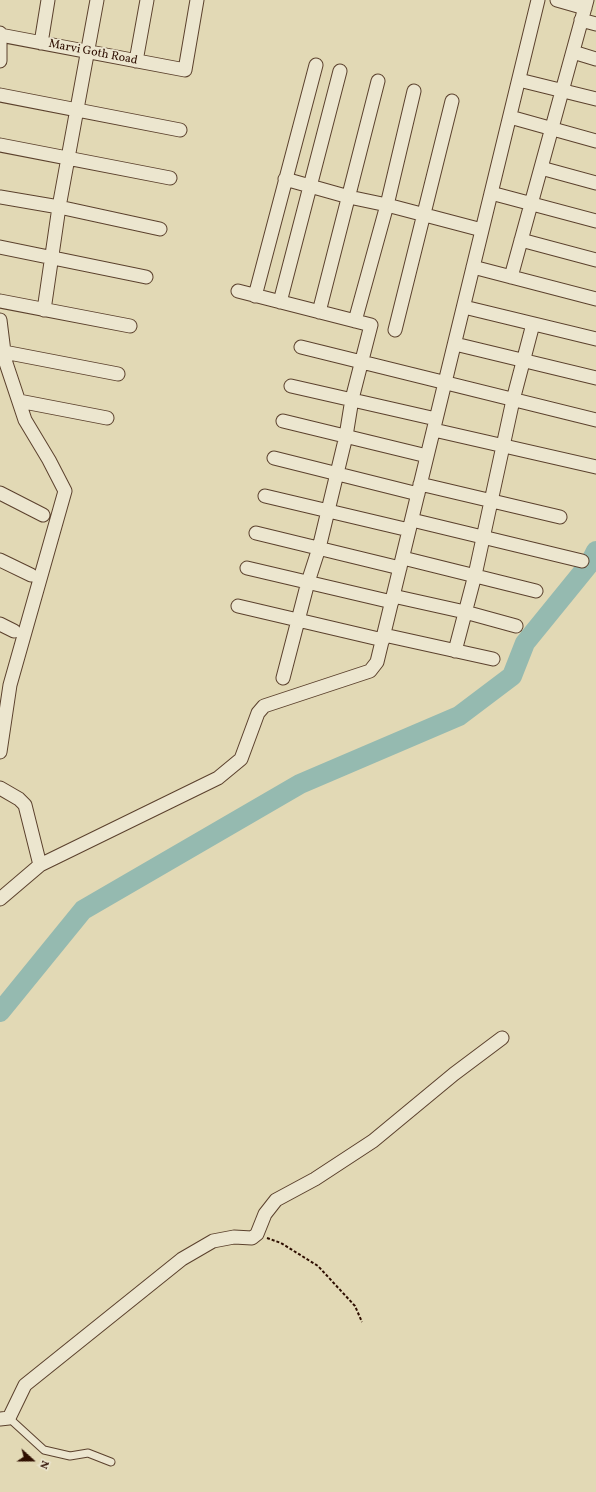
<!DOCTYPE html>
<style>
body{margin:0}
#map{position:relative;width:596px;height:1492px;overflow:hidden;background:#e2d9b5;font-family:Vollkorn,serif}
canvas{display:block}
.north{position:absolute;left:12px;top:1440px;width:40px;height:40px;-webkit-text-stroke:3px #ece6cf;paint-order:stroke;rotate:111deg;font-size:11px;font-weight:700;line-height:16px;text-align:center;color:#2e0e00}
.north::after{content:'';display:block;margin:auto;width:14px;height:18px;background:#2e0e00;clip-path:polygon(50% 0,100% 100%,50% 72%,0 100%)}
</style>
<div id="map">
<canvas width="596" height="1492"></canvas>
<div class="north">N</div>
</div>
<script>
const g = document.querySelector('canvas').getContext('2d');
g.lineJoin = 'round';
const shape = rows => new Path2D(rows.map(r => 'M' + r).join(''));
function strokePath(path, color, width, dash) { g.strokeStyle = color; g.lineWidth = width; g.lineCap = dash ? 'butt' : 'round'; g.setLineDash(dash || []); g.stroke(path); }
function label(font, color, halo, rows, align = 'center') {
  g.font = font + ' Vollkorn,serif'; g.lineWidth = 3.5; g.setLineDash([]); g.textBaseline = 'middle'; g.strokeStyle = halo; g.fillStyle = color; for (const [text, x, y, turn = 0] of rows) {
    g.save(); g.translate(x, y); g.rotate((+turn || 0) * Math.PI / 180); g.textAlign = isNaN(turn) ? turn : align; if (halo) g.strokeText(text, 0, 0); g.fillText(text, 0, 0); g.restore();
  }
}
strokePath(shape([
 [0,1012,83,910,300,784,459,716,512,676,525,643,590,563,596,551]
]), '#95bab0', 20);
const lane = shape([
 [9,1418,44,1450,70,1456,88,1453,111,1462]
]);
const street = shape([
 [557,0,585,8],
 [581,20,596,24],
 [0,33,0,61],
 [0,35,185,70,197,0],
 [41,43,48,0],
 [573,52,596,59],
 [136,61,147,0],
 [519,80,596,99],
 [0,95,180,130],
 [510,117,596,141],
 [0,145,170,178],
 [541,168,596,183],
 [285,179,349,197,387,205,482,230],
 [491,193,596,221],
 [0,197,59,207,160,229],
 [521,240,596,260],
 [0,247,146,277],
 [473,267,596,299],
 [511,277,587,0],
 [238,291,371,325,352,399,346,436,319,548,308,582,283,678],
 [255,296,316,65],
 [0,301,130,326],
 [280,302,340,71],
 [464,307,596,339],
 [44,310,59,207,97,0],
 [319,312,378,81],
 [0,320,5,360,25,420,49,460,65,491,10,685,0,752],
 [355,321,387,205,414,91],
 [395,330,452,101],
 [455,344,596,378],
 [301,347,596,420],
 [4,352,118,374],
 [291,386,436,419],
 [19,401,107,418],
 [283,421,427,456],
 [434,430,596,467],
 [274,458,418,494],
 [420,484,560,517],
 [0,493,43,515],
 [265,496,409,530],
 [412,520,582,561],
 [256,533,400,568],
 [403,558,536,591],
 [0,560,31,575],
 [247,568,392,602],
 [393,596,465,612,516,626],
 [238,606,383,640],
 [0,624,14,631],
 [384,635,493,659],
 [455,651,475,575,513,400,533,324],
 [0,788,19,799,25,805,40,865],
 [0,899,40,865,218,778,241,759,258,713,264,706,370,671,377,662,538,0],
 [0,1419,9,1418,25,1385,182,1259,213,1241,234,1237,252,1238,257,1234,265,1214,276,1200,315,1179,373,1141,454,1074,502,1038]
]);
strokePath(lane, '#5b412d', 9);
strokePath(street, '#5b412d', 15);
strokePath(shape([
 [267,1238,281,1243,318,1266,355,1306,362,1322]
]), '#2e0e00', 2, [3, 2]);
strokePath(lane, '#ece6cf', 7);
strokePath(street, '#ece6cf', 13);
label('12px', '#2e0e00', '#ece6cf', [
 ["Marvi Goth Road",93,53,11]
]);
</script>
